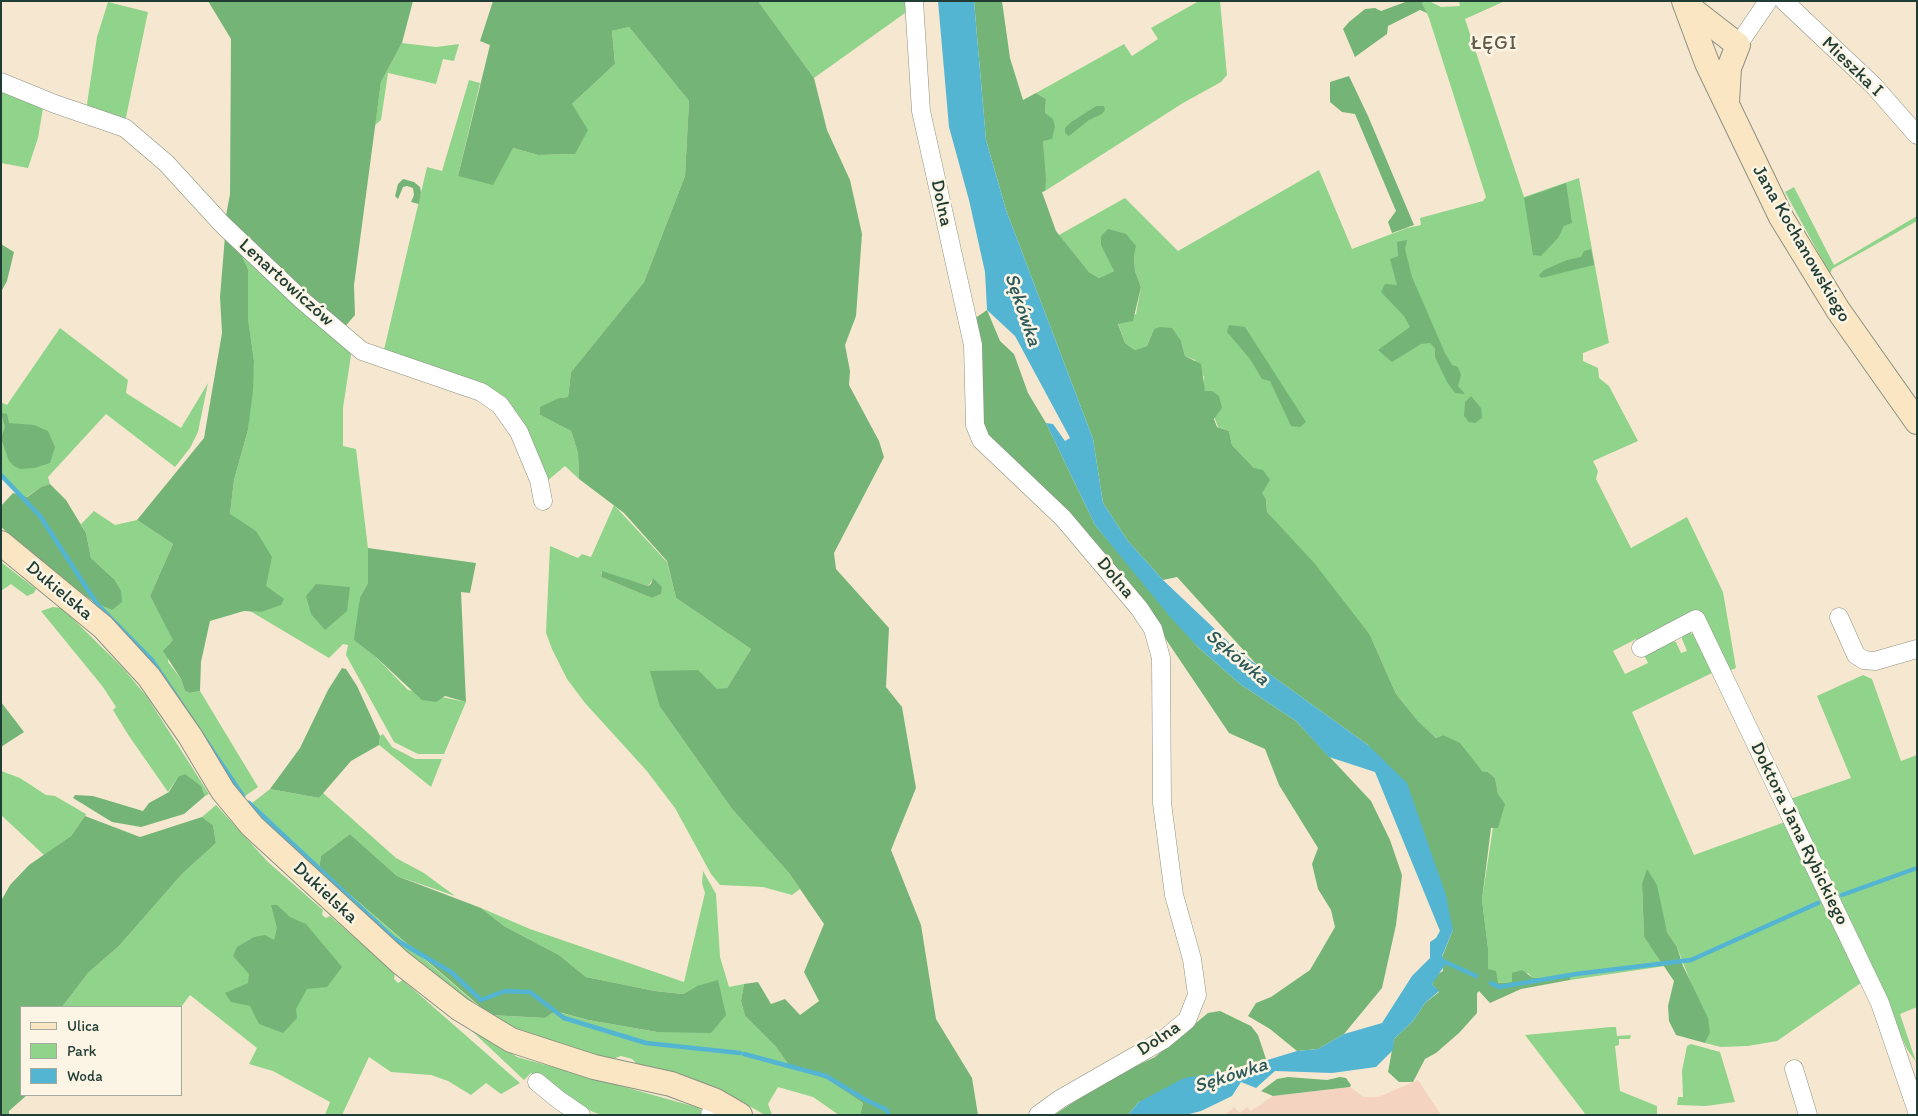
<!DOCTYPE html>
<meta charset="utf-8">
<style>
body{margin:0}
#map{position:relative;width:1918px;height:1116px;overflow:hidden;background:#f6e8d0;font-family:Itim,sans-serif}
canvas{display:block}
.frame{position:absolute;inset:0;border:2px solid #1f3d34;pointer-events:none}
.legend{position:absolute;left:20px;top:1006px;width:162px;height:90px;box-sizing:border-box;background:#fcf5e5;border:1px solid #a4ab9e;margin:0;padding:6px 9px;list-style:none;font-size:15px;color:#1f3d34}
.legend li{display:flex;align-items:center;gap:10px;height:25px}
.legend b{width:25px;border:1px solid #a4ab9e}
</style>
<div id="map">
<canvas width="1918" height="1116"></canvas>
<div class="frame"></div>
<ul class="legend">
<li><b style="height:6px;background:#fbe6c4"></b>Ulica</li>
<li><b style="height:14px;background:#90d38b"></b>Park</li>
<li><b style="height:14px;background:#54b5d2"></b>Woda</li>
</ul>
</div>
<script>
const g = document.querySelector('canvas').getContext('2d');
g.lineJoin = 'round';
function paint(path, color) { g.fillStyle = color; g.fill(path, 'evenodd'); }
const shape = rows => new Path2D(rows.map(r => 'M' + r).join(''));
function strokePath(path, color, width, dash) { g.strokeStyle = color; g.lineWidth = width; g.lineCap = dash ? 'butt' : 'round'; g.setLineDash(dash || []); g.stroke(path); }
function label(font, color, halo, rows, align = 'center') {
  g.font = font + ' Itim,sans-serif'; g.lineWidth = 5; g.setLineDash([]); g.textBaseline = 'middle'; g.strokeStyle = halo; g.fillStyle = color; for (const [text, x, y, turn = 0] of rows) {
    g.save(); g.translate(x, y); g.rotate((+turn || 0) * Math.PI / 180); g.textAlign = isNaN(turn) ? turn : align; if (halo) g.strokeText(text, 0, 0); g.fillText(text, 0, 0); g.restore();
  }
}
paint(shape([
 [1418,1080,1441,1115,1225,1115,1234,1107,1240,1113,1247,1107,1251,1111,1273,1096,1350,1087,1364,1097,1378,1097]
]), '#f4d3c0');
paint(shape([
 [758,1,912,1,912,8,814,78],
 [1199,1,1220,1,1227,75,1221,82,1183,103,1045,191,1043,141,1046,99,1036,93,1124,44,1132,56,1158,39,1151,28],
 [1429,1,1441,7,1460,6,1459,1,1505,1,1465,19,1524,197,1579,178,1609,343,1583,353,1583,361,1598,368,1599,378,1609,386,1638,441,1593,461,1598,471,1596,479,1631,548,1687,517,1723,592,1736,668,1729,671,1701,614,1639,646,1636,639,1613,651,1625,674,1648,663,1644,655,1670,641,1676,642,1681,653,1687,651,1682,639,1683,634,1687,632,1697,635,1714,672,1632,712,1694,855,1785,822,1861,983,1777,1041,1748,1046,1721,1047,1705,1043,1710,1033,1677,947,1667,932,1663,918,1642,884,1644,937,1665,966,1570,980,1570,977,1533,978,1528,973,1512,982,1497,983,1488,969,1488,948,1482,900,1498,794,1495,778,1488,772,1482,771,1443,735,1436,738,1418,721,1396,694,1370,635,1267,512,1266,499,1261,493,1254,468,1232,445,1229,431,1218,427,1203,386,1204,377,1195,360,1185,356,1181,341,1154,329,1147,346,1135,350,1125,343,1118,323,1136,314,1141,287,1135,271,1134,255,1111,263,1114,271,1099,278,1089,272,1059,235,1125,198,1178,251,1319,170,1352,249,1407,228,1421,225,1420,218,1483,201,1486,197,1429,18,1422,3],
 [108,2,148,12,125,122,86,111,97,37],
 [629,27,689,101,685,176,644,282,571,372,568,397,559,398,540,415,571,431,578,453,579,479,565,466,547,481,510,414,383,354,427,167,442,171,469,80,480,83,458,176,513,148,538,155,575,154,572,104,615,64,612,31],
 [402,43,436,47,459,44,454,61,443,59,436,84,388,73,381,120,375,125,381,82],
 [1,89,43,108,38,138,28,168,1,163],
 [1794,187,1834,265,1917,216,1917,221,1832,269,1830,274,1785,192],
 [238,248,349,349,351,355,343,408,343,446,356,449,369,557,368,583,360,597,356,642,377,658,408,690,466,702,444,754,418,754,394,742,346,655,348,645,343,644,329,658,250,611,261,612,266,586,230,514,234,480,248,430,254,361],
 [60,328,128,380,126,393,181,428,208,383,198,432,190,448,175,467,106,414,48,477,50,484,41,487,26,497,19,495,1,477,1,402,7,405],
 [614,505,667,562,676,598,751,649,727,688,660,707,732,809,789,873,800,889,792,895,763,887,720,885,711,874,675,808,646,770,585,703,567,679,552,649,546,633,550,546,578,558,582,554,591,557],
 [601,572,648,586,653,579,661,594,652,598,601,577],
 [94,511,115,525,137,520,173,544,150,596,174,640,168,645,168,662,181,679,185,691,190,693,200,691,258,787,241,799,186,707,152,660,97,604,112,610,113,578,91,558,86,533,81,524],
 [1,562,36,589,34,593,27,596,11,584,1,591],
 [53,607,61,608,69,615,122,667,147,697,209,794,205,796,201,786,178,777,168,792,129,736,113,710,116,707,103,687,41,611],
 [1863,675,1872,679,1901,761,1917,755,1917,1007,1900,1014,1916,1062,1907,1049,1901,1036,1894,1030,1790,799,1851,778,1817,696],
 [383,734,392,747,415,759,442,759,431,787,379,745,380,736],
 [1,771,20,778,46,795,55,796,86,814,85,816,71,836,44,855,1,815],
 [270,789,319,798,322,792,396,858,424,873,455,896,397,876,350,834,321,856,319,868,489,1015,545,1018,554,1011,588,1020,657,1032,697,986,683,994,655,991,586,977,559,955,504,926,481,908,530,929,684,982,705,893,702,883,703,871,716,894,720,957,729,987,744,984,741,1001,745,1016,776,1047,791,1068,825,1078,863,1103,860,1115,839,1115,813,1097,778,1087,768,1104,772,1115,765,1115,732,1096,685,1077,638,1065,632,1059,621,1056,610,1060,510,1029,443,985,247,807],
 [216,805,268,862,323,910,322,915,326,918,330,916,395,973,394,979,398,983,403,980,406,983,520,1083,501,1094,486,1083,471,1095,448,1081,431,1075,391,1072,369,1057,342,1115,325,1115,330,1102,273,1071,249,1064,257,1048,190,995,181,1007,62,1007,88,973,119,946,182,874,216,843,213,825,202,817],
 [456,1016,517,1057,696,1107,701,1110,701,1115,603,1115,593,1112,563,1096,531,1073,524,1080],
 [1611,1027,1616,1027,1617,1036,1631,1035,1630,1039,1619,1039,1619,1045,1615,1046,1620,1091,1657,1106,1657,1115,1586,1115,1525,1035],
 [1691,1044,1720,1052,1735,1102,1706,1106,1677,1105,1678,1097,1683,1097,1682,1071,1687,1046]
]), '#90d38b');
paint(shape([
 [208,1,413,1,402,43,381,82,354,285,355,315,343,329,225,221,230,194,231,39],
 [493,1,758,1,814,78,827,130,850,180,862,234,856,316,845,345,850,371,849,385,879,441,884,457,834,553,836,569,889,628,886,687,902,707,916,788,891,850,921,925,936,1019,972,1078,978,1115,860,1115,863,1103,825,1078,791,1068,776,1047,745,1016,741,1001,744,984,758,982,771,1004,785,999,800,1015,819,1001,804,972,824,924,789,873,732,809,660,707,650,671,698,670,717,689,727,688,751,649,676,598,667,561,624,513,579,479,578,453,571,431,540,415,540,407,559,398,568,397,571,372,644,282,685,176,689,101,629,27,612,31,615,64,572,104,588,130,575,154,538,155,513,148,493,185,458,176,490,45,480,41],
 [974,1,1002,1,1010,58,1023,100,1036,93,1046,99,1045,113,1053,119,1055,127,1052,139,1043,141,1046,180,1045,191,1042,192,1056,231,1089,272,1099,278,1114,271,1101,245,1101,236,1108,229,1126,234,1136,246,1134,255,1135,271,1141,287,1133,321,1118,324,1125,343,1135,350,1147,346,1154,329,1160,327,1172,328,1181,341,1185,356,1201,364,1205,391,1212,391,1219,396,1222,408,1214,419,1217,427,1229,431,1232,445,1254,468,1263,470,1270,480,1262,493,1266,499,1267,512,1315,564,1370,635,1396,694,1418,721,1436,738,1443,735,1460,743,1482,771,1488,772,1495,778,1498,794,1505,804,1498,828,1491,828,1482,900,1488,948,1488,969,1496,971,1498,983,1512,982,1512,973,1522,970,1533,978,1570,977,1570,980,1521,989,1490,1003,1479,991,1477,993,1477,1013,1459,1033,1436,1053,1425,1059,1413,1082,1399,1082,1388,1072,1394,1039,1413,1021,1425,1003,1439,992,1432,984,1435,976,1443,971,1442,957,1453,930,1368,745,1257,665,1177,577,1163,580,1128,541,1103,503,1093,439,1006,210,986,140],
 [1408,1,1428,1,1422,3,1427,13,1420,10,1388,26,1387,34,1355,57,1343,29,1349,22,1365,9,1375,8,1381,11],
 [1349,76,1368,116,1414,225,1392,233,1388,222,1396,211,1355,114,1342,112,1330,102,1330,82],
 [1096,106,1104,106,1105,110,1102,114,1089,120,1069,136,1065,133,1065,128,1070,123],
 [403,179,414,182,420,187,421,192,419,204,411,202,414,195,413,188,407,186,403,187,398,199,395,196,398,184],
 [1566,183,1572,223,1564,226,1558,238,1541,256,1533,255,1524,198],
 [225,236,238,248,248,270,248,318,254,361,253,390,248,430,234,480,230,514,256,531,272,557,266,586,284,599,281,605,261,612,244,611,210,621,201,662,200,691,190,693,185,691,181,679,163,651,173,640,150,596,173,544,137,520,204,438,222,333,220,297],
 [1407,240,1405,249,1412,277,1445,353,1452,365,1458,367,1461,375,1458,386,1465,394,1455,393,1447,382,1435,357,1435,348,1430,343,1421,344,1392,362,1378,350,1410,327,1404,316,1381,292,1385,284,1397,285,1390,259,1398,256,1397,242],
 [1,244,14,252,7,281,1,292],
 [1591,249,1594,265,1541,278,1539,275,1544,270,1567,260,1581,257,1584,251],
 [987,310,1000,341,1014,354,1028,393,1046,423,1095,525,1198,647,1240,684,1296,721,1371,801,1390,840,1402,875,1401,884,1396,925,1382,988,1344,1034,1318,1049,1297,1051,1270,1029,1248,1016,1256,1003,1271,997,1310,970,1335,927,1331,910,1318,889,1312,864,1318,848,1279,785,1265,749,1229,733,1167,641,1150,612,983,430,974,319],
 [1229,325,1245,327,1306,422,1300,427,1291,426,1270,381,1262,379,1250,359,1227,332],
 [1471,396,1481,408,1482,418,1475,423,1469,422,1464,416,1465,402],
 [1,413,7,414,9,423,34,425,48,431,55,447,50,463,34,468,20,469,14,466,9,461,1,438,5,427],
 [50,484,66,500,86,533,91,558,114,579,121,591,122,602,112,610,97,604,71,586,1,527,1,506,13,493,27,497,41,487],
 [368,548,476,563,470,593,461,592,466,702,445,696,436,702,422,700,377,658,356,642,354,639,360,597,368,583],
 [602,571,648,586,651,584,653,578,662,587,661,594,652,598,601,577],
 [316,584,350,587,347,611,325,630,311,614,306,596],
 [342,668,346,669,357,686,380,736,379,745,351,761,319,798,270,789,300,748,328,690],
 [1,702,24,732,1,747],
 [185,774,201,786,205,796,184,814,141,827,112,822,73,798,75,795,93,796,143,811,149,803,169,792,178,777],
 [85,816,140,837,202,817,213,825,216,843,182,874,119,946,88,973,62,1007,21,1007,21,1095,27,1095,9,1111,9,1115,1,1115,1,901,10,885,29,865,71,836],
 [350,834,397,876,481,908,504,926,559,955,586,977,655,991,683,994,697,986,718,980,726,1015,711,1033,657,1032,588,1020,555,1011,545,1018,490,1015,319,868,321,856],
 [1647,869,1657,885,1667,932,1677,947,1683,966,1708,1018,1710,1033,1705,1043,1676,1035,1669,1021,1668,1006,1674,981,1644,937,1642,884],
 [271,905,277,905,290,917,306,924,342,967,327,987,307,989,296,1009,297,1018,283,1033,259,1024,250,1006,231,1002,225,993,248,983,249,974,233,956,237,947,254,937,265,935,274,940,277,928],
 [1220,1011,1251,1026,1258,1035,1266,1059,1209,1076,1139,1102,1128,1115,1054,1115,1110,1078,1155,1057,1208,1013],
 [1288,1077,1327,1080,1340,1077,1346,1078,1351,1085,1350,1087,1273,1096,1261,1091,1277,1079]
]), '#74b577');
paint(shape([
 [938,1,974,1,986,140,1006,210,1093,439,1103,503,1128,541,1163,580,1239,652,1368,745,1407,783,1446,895,1453,930,1442,956,1447,962,1432,984,1439,991,1425,1003,1413,1021,1394,1039,1393,1050,1376,1067,1332,1073,1275,1071,1256,1088,1241,1082,1232,1096,1201,1111,1185,1115,1128,1115,1139,1102,1184,1078,1228,1072,1297,1051,1318,1049,1344,1034,1382,1023,1412,976,1430,958,1430,942,1436,938,1440,931,1375,772,1329,757,1296,721,1240,684,1198,647,1171,618,1095,525,1046,423,1053,424,1065,441,1070,438,1015,336,987,310,985,272,969,200,949,127]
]), '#54b5d2');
strokePath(shape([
 [1,475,40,516,97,604,152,660,243,796],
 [249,803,393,938,451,972,481,1000,505,991,530,992,564,1018,646,1043,740,1053],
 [1842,895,1917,868],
 [1443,961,1476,976],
 [1491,983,1499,987,1576,974,1691,960,1818,903],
 [744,1054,826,1076,864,1099,887,1110,888,1115]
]), '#54b5d2', 4.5);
const street = shape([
 [914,1,921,111,973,345,975,425,981,440,1063,518,1139,608,1153,629,1161,658,1162,803,1174,895,1192,959,1197,995,1187,1020,1163,1040,1060,1099,1038,1115],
 [1784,1,1874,86,1917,135],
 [1738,45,1768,1],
 [1,82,55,104,125,128,166,163,222,224,303,301,362,351,481,392,500,405,519,432,539,480,543,501],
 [1839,617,1856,655,1864,660,1875,661,1917,649],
 [1641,648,1696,619,1880,1003,1917,1111],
 [1794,1069,1808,1115],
 [537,1082,559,1100,581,1115],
 [710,1115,716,1101]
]);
const secondary = shape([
 [1684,1,1707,63,1781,217,1838,310,1917,422],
 [1685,4,1738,45,1729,68,1727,102],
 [1,543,103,627,149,677,190,736,223,791,252,826,400,962,460,1009,511,1040,594,1067,671,1084,716,1101,740,1115]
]);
strokePath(street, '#8a9282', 19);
strokePath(secondary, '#8a9282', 26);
strokePath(street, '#fff', 18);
strokePath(secondary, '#fbe6c4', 24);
label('19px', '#1f3d34', '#fcf5e5', [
 ["Mieszka I",1852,67,44],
 ["Dolna",941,203,78],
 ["Jana Kochanowskiego",1801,244,60],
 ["Lenartowiczów",286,283,42],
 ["Dolna",1115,578,50],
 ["Dukielska",59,591,40],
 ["Doktora Jana Rybickiego",1799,834,64],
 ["Dukielska",325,893,43],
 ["Dolna",1159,1039,-34]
]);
g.letterSpacing = '1px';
label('20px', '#5f5b48', '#fcf5e5', [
 ["ŁĘGI",1494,44]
]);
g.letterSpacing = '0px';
label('italic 20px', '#2c5b5c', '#fcf5e5', [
 ["Sękówka",1022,310,71],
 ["Sękówka",1237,658,40],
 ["Sękówka",1231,1076,-18]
]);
</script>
